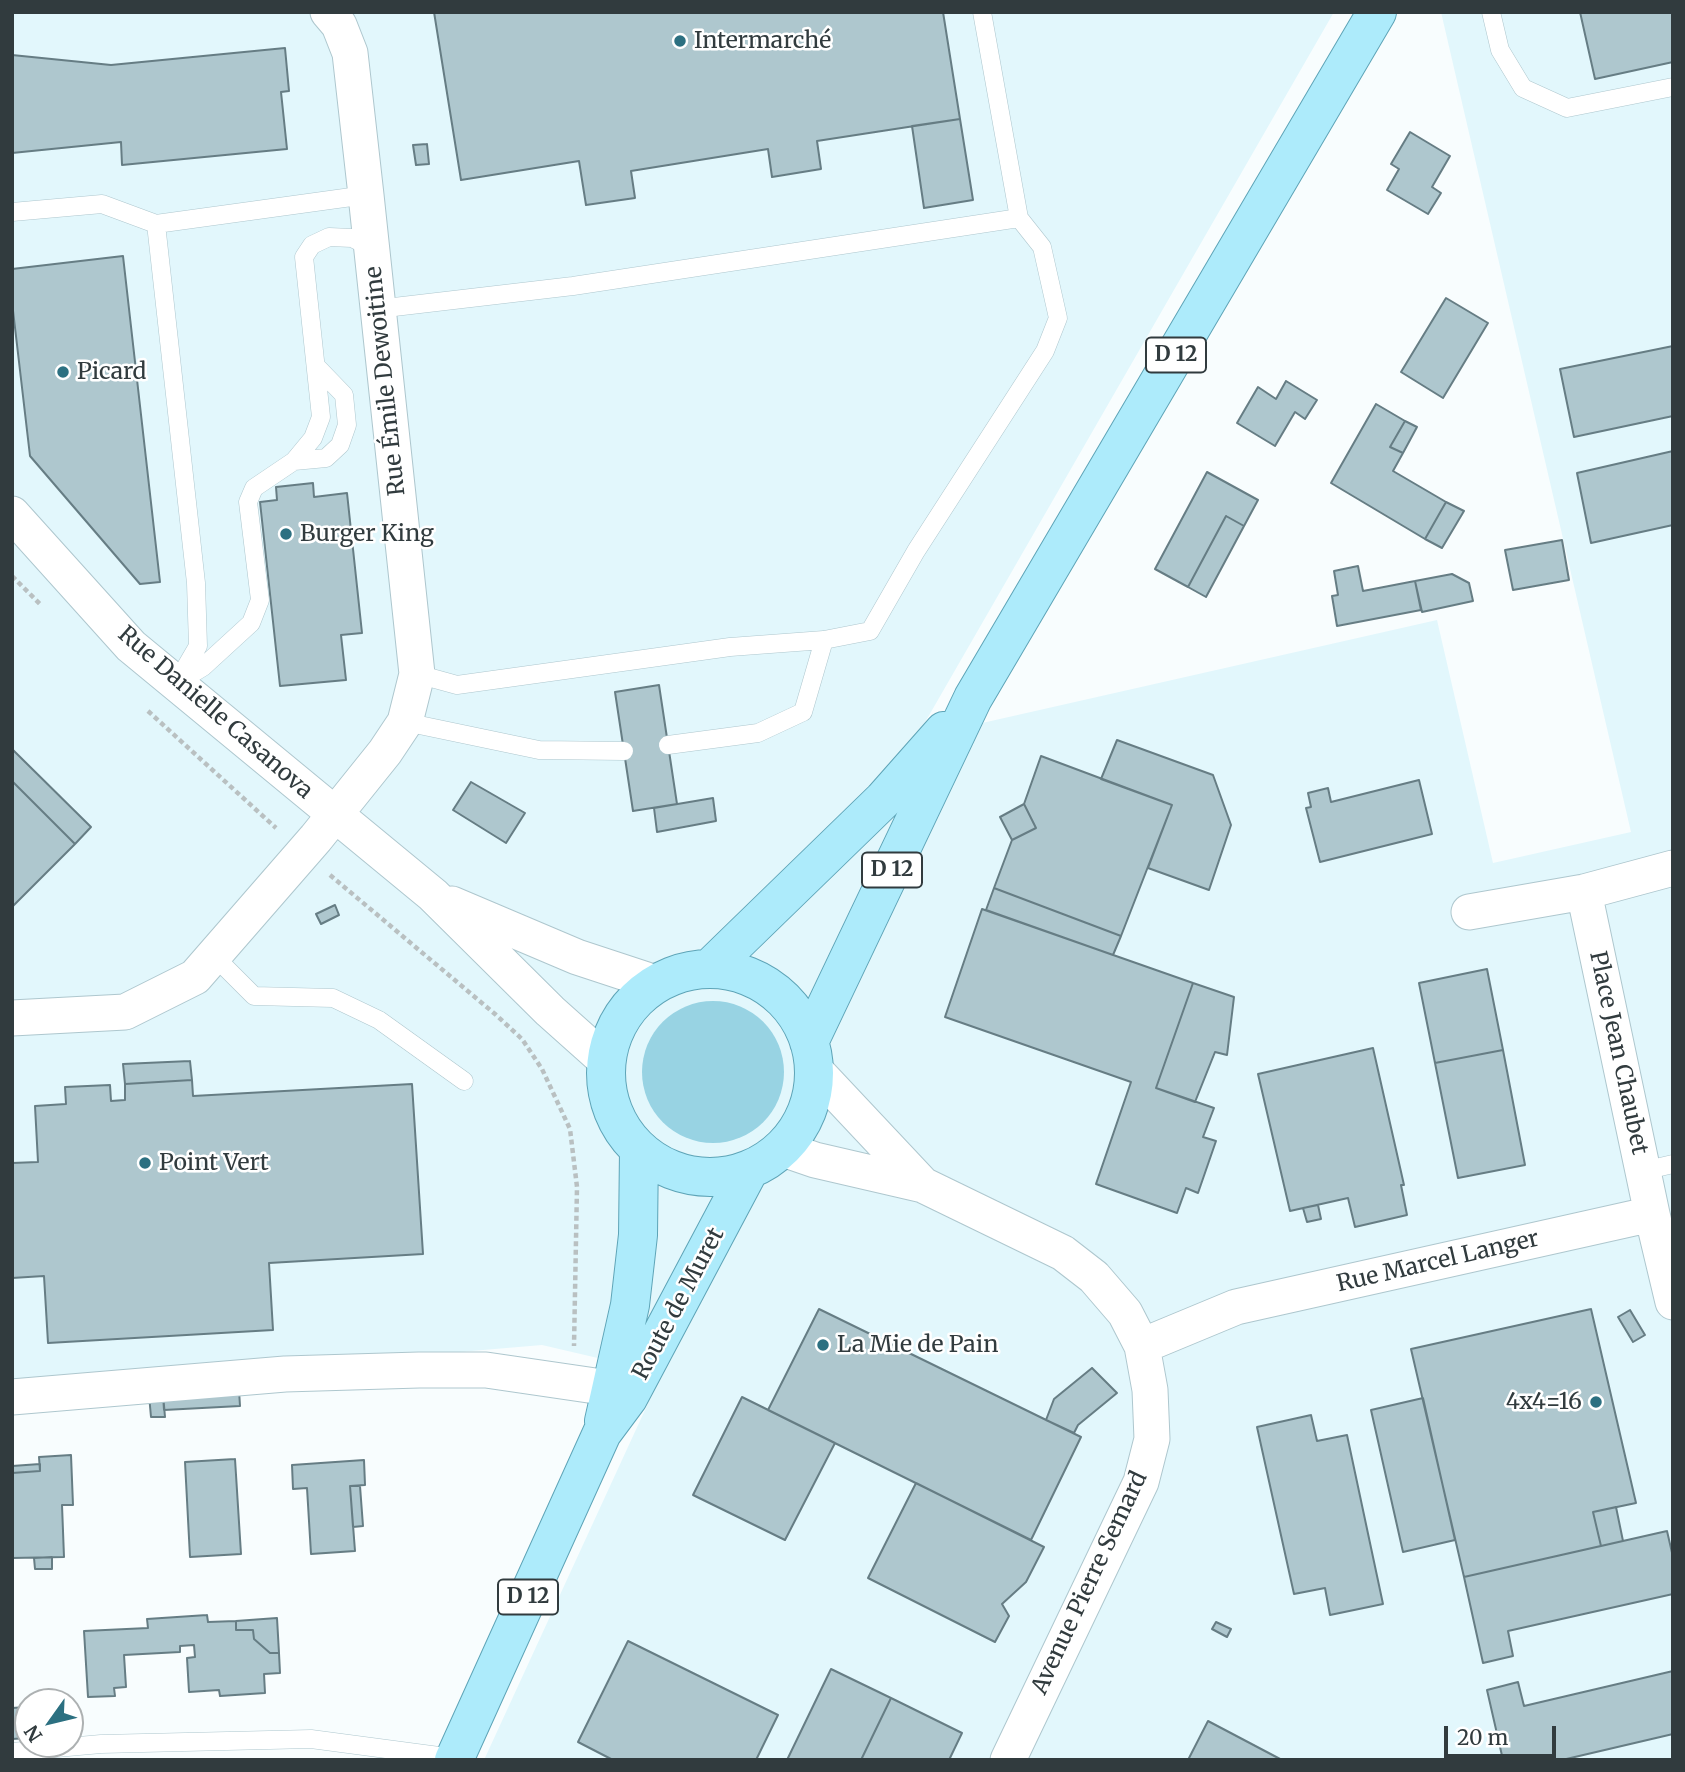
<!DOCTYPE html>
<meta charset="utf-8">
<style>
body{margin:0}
#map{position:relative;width:1685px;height:1772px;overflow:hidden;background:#f8fdfe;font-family:Merriweather,serif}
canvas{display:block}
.frame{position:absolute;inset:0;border:14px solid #313b3e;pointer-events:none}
.north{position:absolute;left:14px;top:1688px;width:70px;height:70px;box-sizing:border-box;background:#fff;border:2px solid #adb1b2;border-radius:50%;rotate:236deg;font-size:19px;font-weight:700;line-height:28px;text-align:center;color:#313b3e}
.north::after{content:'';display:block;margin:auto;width:24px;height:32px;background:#2c7081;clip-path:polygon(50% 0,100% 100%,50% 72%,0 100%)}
.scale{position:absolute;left:1444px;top:1726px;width:112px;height:32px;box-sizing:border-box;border:4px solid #313b3e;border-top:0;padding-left:9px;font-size:21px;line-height:24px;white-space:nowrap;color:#313b3e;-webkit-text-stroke:5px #fff;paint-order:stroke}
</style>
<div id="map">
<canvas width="1685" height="1772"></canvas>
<div class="frame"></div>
<div class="north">N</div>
<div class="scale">20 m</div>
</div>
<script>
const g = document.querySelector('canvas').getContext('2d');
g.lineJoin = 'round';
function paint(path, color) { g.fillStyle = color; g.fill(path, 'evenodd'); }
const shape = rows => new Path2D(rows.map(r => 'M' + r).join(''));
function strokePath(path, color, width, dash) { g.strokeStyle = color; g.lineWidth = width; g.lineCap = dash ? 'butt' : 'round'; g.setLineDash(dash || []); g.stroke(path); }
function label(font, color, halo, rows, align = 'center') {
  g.font = font + ' Merriweather,serif'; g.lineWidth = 5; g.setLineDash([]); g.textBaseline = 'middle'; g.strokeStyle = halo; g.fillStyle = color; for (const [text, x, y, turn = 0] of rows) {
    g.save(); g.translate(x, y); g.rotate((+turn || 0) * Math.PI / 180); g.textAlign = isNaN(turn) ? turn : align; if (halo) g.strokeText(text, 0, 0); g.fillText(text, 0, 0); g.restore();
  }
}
paint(shape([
 [12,12,1334,12,916,738,1437,620,1493,863,1631,832,1441,12,1673,12,1673,1760,484,1760,662,1373,542,1345,12,1390]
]), '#e2f7fc');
paint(shape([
 '642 1072a71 71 0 1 1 142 0a71 71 0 1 1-142 0Z'
]), '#98d3e3');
const building = shape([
 [434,12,943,12,960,119,817,141,821,169,772,177,768,149,631,171,635,198,586,205,579,161,461,180,434,12],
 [1580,12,1673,12,1673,62,1595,79,1580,12],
 [285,48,289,91,281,92,287,149,122,165,121,142,12,153,12,55,111,65,285,48],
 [960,119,973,200,924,208,912,126,960,119],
 [1410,132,1450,156,1432,187,1441,193,1428,214,1387,190,1399,169,1391,164,1410,132],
 [427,144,429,164,416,165,413,145,427,144],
 [123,256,160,582,140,584,30,456,12,302,12,269,123,256],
 [1446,298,1488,323,1443,398,1401,372,1446,298],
 [1673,346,1673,416,1574,437,1560,369,1673,346],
 [1286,381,1317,400,1305,419,1295,412,1275,446,1237,423,1258,387,1276,399,1286,381],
 [1376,404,1405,421,1390,447,1403,453,1393,471,1446,502,1425,539,1331,483,1376,404],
 [1405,421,1417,427,1403,453,1390,447,1405,421],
 [1673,451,1673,525,1591,543,1577,473,1673,451],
 [1207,472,1258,500,1244,526,1226,516,1188,587,1155,569,1207,472],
 [313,483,314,497,347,493,362,633,341,635,346,680,280,686,260,502,277,500,276,487,313,483],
 [1446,502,1464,511,1442,548,1425,539,1446,502],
 [1226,516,1244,526,1206,597,1188,587,1226,516],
 [1562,540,1569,580,1513,590,1505,550,1562,540],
 [1358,566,1363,591,1415,581,1421,610,1337,626,1332,596,1338,595,1334,571,1358,566],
 [1452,574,1469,583,1473,601,1422,612,1415,581,1452,574],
 [659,685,677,804,633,811,615,692,659,685],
 [1117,740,1213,775,1231,825,1209,890,1148,868,1172,805,1101,779,1117,740],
 [12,749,91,827,75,844,12,781,12,749],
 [1041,756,1172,805,1121,936,994,888,1012,840,1036,828,1024,804,1041,756],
 [1419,780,1432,834,1320,862,1306,808,1311,807,1308,793,1328,788,1331,802,1419,780],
 [12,781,75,844,12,907,12,781],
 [471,782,525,813,506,843,453,810,471,782],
 [713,798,716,821,657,832,654,808,713,798],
 [1024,804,1036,828,1012,840,1000,817,1024,804],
 [994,888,1121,936,1113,955,986,910,994,888],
 [335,905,339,915,321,924,316,914,335,905],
 [982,909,1193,983,1156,1088,1214,1108,1203,1137,1216,1141,1198,1193,1186,1188,1177,1213,1096,1184,1131,1082,945,1017,982,909],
 [1487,969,1503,1050,1435,1063,1419,983,1487,969],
 [1193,983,1234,997,1227,1055,1215,1052,1195,1102,1156,1088,1193,983],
 [1373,1048,1404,1185,1401,1185,1407,1215,1355,1227,1348,1198,1290,1211,1258,1074,1373,1048],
 [1503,1050,1525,1165,1458,1178,1435,1063,1503,1050],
 [190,1061,192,1080,125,1084,123,1064,190,1061],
 [192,1080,193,1096,412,1084,423,1254,269,1263,273,1330,48,1343,44,1276,12,1278,12,1163,38,1162,35,1106,66,1104,65,1087,110,1085,111,1101,125,1100,125,1084,192,1080],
 [1318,1205,1321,1219,1307,1222,1303,1208,1318,1205],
 [819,1309,1081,1437,1031,1540,768,1410,819,1309],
 [1591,1309,1636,1503,1593,1512,1601,1546,1464,1577,1411,1349,1591,1309],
 [1630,1310,1645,1335,1633,1342,1618,1317,1630,1310],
 [1092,1368,1117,1393,1078,1425,1074,1433,1046,1420,1054,1399,1092,1368],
 [239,1390,240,1406,164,1410,163,1394,239,1390],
 [163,1394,165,1417,151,1417,149,1395,163,1394],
 [742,1397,835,1443,785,1540,693,1495,742,1397],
 [1423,1398,1455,1540,1403,1552,1371,1410,1423,1398],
 [1311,1415,1317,1441,1347,1435,1383,1604,1330,1615,1325,1588,1294,1594,1257,1427,1311,1415],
 [71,1455,73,1505,62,1505,64,1557,12,1558,12,1473,40,1471,39,1457,71,1455],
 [235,1459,241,1554,190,1557,185,1462,235,1459],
 [364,1460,365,1485,350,1486,355,1551,311,1554,307,1488,293,1489,292,1465,364,1460],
 [40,1464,40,1471,12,1473,12,1466,40,1464],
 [916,1483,1044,1547,1026,1582,1002,1604,1009,1616,995,1642,868,1578,916,1483],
 [350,1486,360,1486,363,1526,353,1527,350,1486],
 [1616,1507,1623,1541,1601,1546,1593,1512,1616,1507],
 [1667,1531,1673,1557,1673,1594,1508,1631,1513,1656,1483,1663,1464,1577,1667,1531],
 [52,1557,52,1569,35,1569,34,1558,52,1557],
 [207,1615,208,1622,236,1621,236,1630,253,1630,254,1639,270,1653,279,1653,280,1673,264,1674,265,1693,220,1696,219,1690,189,1692,187,1658,195,1657,194,1645,180,1646,180,1652,124,1655,126,1687,114,1688,115,1696,88,1697,84,1631,148,1628,147,1619,207,1615],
 [277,1618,279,1653,270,1653,254,1639,253,1630,236,1630,236,1621,277,1618],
 [1216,1622,1231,1629,1227,1637,1212,1629,1216,1622],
 [628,1641,778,1715,756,1760,613,1760,578,1742,628,1641],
 [831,1669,891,1698,861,1760,787,1760,831,1669],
 [1673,1671,1673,1734,1562,1760,1503,1760,1487,1690,1518,1682,1524,1706,1673,1671],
 [891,1698,962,1733,949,1760,861,1760,891,1698],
 [27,1707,28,1738,12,1739,12,1708,27,1707],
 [1208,1721,1282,1760,1188,1760,1208,1721]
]);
paint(building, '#aec7ce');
strokePath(building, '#667d84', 2);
const service = shape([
 [982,12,1019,218],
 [1491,12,1500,50,1523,88,1567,108,1673,87],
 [12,212,102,204,156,224,366,195],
 [156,224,196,583,198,646,177,682],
 [377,309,573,286,1019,218,1042,247,1058,318,1045,351,916,551,870,631,824,640,730,647,457,685,417,674],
 [294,461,326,458,340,445,347,425,344,395,316,366],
 [177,683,203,667,251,623,260,600,248,502,254,488,294,461,313,438,321,417,304,257,312,245,329,237,352,238,372,248],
 [405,722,539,750,624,751],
 [668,745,758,733,803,712,824,640],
 [213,955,254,996,333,998,379,1020,464,1081],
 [1643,1171,1673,1164],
 [12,1752,101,1744,311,1739,454,1758]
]);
const minor = shape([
 [12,514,131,646,433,895,550,1011,606,1061],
 [1584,892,1652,1214],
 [452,904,577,957,656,983],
 [1469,912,1584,892,1673,868],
 [12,1018,125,1012,195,977,316,838,385,752,405,722,417,674,366,195,350,53,339,25,328,12],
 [783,1149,815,1160,923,1185,814,1069],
 [923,1185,1063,1253,1094,1277,1125,1313,1142,1346,1150,1390,1152,1439,1141,1482,1008,1760],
 [1142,1346,1236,1307,1652,1214,1673,1302],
 [12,1397,285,1374,419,1370,486,1370,609,1388]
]);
const primary = shape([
 [709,969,883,800,944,731],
 '606 1073a104 104 0 1 1 208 0a104 104 0 1 1-208 0Z',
 [809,1042,973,698,1377,12],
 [604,1421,630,1305,638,1235,639,1150],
 [454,1760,602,1433,628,1398,749,1170]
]);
strokePath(service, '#aec7ce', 19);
strokePath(minor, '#aec7ce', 37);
strokePath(primary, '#5ea4b7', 40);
strokePath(shape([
 [12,576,40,604],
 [148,711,276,828],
 [330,875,495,1014,522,1039,542,1069,570,1129,577,1187,574,1346]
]), '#b9c0c1', 4.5, [5, 3.5]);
strokePath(service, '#fff', 18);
strokePath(minor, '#fff', 35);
strokePath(primary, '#adebfb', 38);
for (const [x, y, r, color] of [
 [680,41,7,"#2c7081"],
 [63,372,7,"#2c7081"],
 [286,534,7,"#2c7081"],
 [145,1163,7,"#2c7081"],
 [823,1345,7,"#2c7081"],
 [1596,1402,7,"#2c7081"]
]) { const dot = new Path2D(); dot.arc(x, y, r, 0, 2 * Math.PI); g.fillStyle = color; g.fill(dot); strokePath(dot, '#fff', 2.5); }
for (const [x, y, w] of [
 [1176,355,60],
 [892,870,60],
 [528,1597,60]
]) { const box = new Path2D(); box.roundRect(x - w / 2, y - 17.5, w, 35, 5); g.fillStyle = '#fff'; g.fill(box); strokePath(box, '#313b3e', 2); }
label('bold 21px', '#313b3e', null, [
 ["D 12",1176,355],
 ["D 12",892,870],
 ["D 12",528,1597]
]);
label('23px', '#313b3e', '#fff', [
 ["Intermarché",694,41],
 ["Picard",77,372],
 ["Burger King",300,534],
 ["Point Vert",159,1163],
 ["La Mie de Pain",837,1345],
 ["4x4=16",1582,1402,"right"]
], 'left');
label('23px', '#313b3e', '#fff', [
 ["Rue Émile Dewoitine",386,381,-96],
 ["Rue Danielle Casanova",215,713,41],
 ["Place Jean Chaubet",1618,1053,78],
 ["Rue Marcel Langer",1438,1262,-13],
 ["Route de Muret",679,1304,-62],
 ["Avenue Pierre Semard",1090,1583,-65]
]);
</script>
